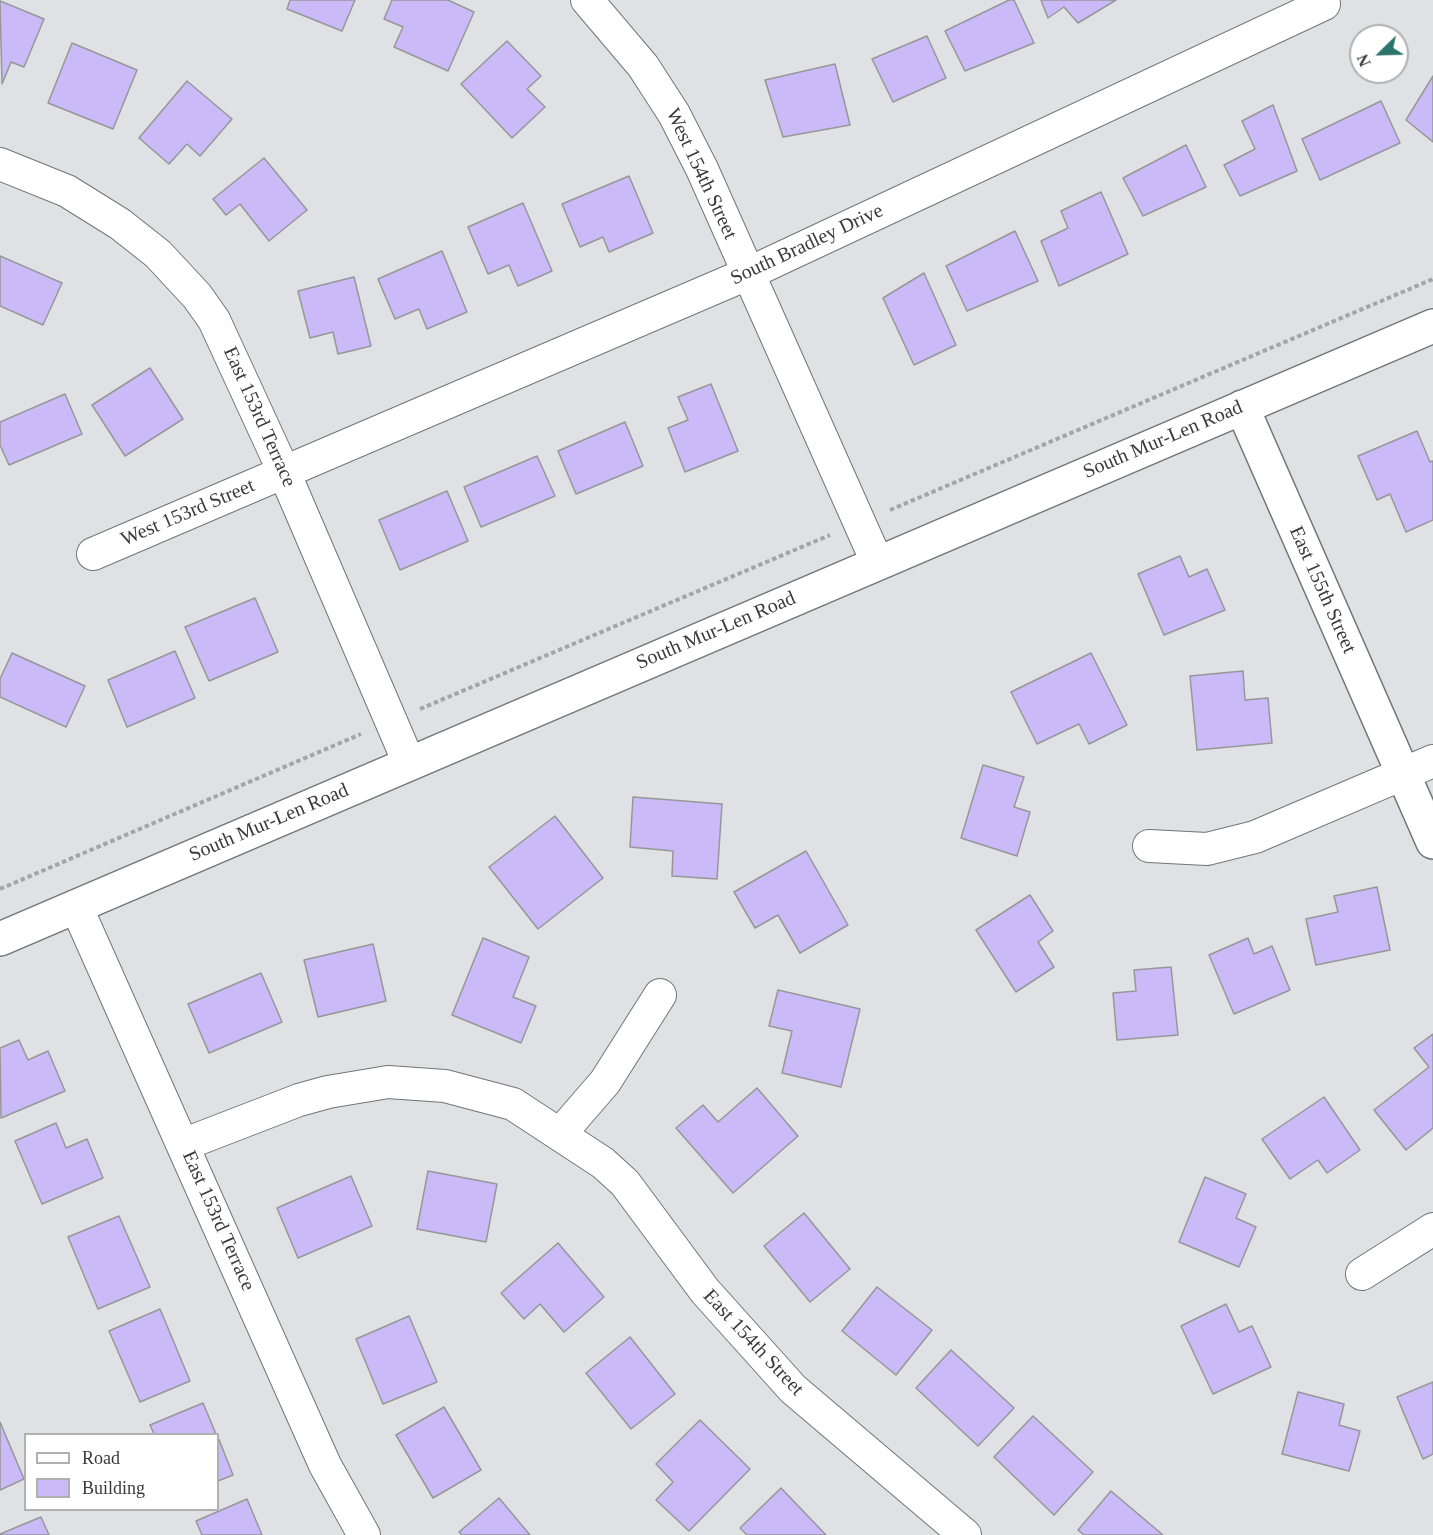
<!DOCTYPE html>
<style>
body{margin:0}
#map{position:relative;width:1433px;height:1535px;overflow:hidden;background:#e0e1e4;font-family:"Times New Roman",serif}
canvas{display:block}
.legend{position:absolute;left:24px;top:1433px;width:195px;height:78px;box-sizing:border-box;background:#fff;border:2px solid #b0b0b1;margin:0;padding:8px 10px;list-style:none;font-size:18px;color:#3a3a3c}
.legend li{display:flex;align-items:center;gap:12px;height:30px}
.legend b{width:30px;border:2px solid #b0b0b1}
.north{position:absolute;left:1349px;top:24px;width:60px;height:60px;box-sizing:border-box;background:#fff;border:2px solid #b0b0b1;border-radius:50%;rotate:247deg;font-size:16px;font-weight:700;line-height:24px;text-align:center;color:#3a3a3c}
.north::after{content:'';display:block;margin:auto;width:21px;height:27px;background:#2b736c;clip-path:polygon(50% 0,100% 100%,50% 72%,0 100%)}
</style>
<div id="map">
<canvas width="1433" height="1535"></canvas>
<ul class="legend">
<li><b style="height:8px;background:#fff"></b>Road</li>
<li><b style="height:16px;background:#cabaf7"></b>Building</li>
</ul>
<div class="north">N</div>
</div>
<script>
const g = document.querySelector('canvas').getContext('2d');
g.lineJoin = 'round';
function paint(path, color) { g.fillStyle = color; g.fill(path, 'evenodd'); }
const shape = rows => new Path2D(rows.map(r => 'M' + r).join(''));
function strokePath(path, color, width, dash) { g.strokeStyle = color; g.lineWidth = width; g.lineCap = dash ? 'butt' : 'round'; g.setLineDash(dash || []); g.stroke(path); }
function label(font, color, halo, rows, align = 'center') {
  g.font = font + ' "Times New Roman",serif'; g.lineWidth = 6; g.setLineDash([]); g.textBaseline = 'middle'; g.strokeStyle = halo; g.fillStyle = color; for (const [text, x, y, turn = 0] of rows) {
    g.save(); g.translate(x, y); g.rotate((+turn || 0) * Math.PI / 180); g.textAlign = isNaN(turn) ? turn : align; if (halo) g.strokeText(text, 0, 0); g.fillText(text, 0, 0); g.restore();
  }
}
const building = shape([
 [290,0,355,0,342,31,287,9,290,0],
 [392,0,448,0,474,12,448,71,394,47,403,27,384,19,392,0],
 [1009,0,1014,0,1034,43,965,71,945,31,1009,0],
 [1041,0,1116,0,1078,23,1064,7,1048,18,1041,0],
 [0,1,44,19,24,67,11,62,2,84,0,1],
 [927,36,946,78,893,102,872,59,927,36],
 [507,41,541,76,527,89,545,107,512,138,461,84,507,41],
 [72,43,137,70,113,129,48,103,72,43],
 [835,64,850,125,783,137,765,80,835,64],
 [1433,76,1433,142,1406,120,1433,76],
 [187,81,232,119,200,156,187,144,169,164,139,138,187,81],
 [1381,101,1400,143,1320,180,1302,139,1381,101],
 [1273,105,1297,171,1240,196,1224,165,1255,149,1242,121,1273,105],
 [1186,145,1206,187,1143,216,1123,178,1186,145],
 [264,158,307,210,269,241,240,204,226,215,213,199,264,158],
 [629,176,653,233,609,252,603,237,580,247,562,204,629,176],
 [1101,192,1128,254,1059,286,1041,241,1068,228,1061,211,1101,192],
 [523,203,552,271,518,286,509,265,488,274,468,227,523,203],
 [1015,231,1038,281,967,311,946,266,1015,231],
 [442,251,467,312,427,329,419,309,395,319,378,279,442,251],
 [0,256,62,283,43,325,0,306,0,256],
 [924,273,956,345,914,365,883,298,924,273],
 [354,277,371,346,338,354,333,332,310,338,298,291,354,277],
 [150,368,183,419,125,456,92,405,150,368],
 [711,384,738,451,685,472,668,428,688,420,678,397,711,384],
 [65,394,82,434,9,465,0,445,0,422,65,394],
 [625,422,643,466,576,494,558,451,625,422],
 [1417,431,1430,462,1433,461,1433,520,1406,532,1390,494,1377,500,1358,456,1417,431],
 [537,456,555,496,481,527,464,487,537,456],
 [447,491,468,541,400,570,379,520,447,491],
 [1180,556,1189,577,1207,569,1225,610,1164,635,1138,574,1180,556],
 [255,598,278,652,209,681,185,627,255,598],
 [175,651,195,698,127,727,108,680,175,651],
 [12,653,85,686,66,727,0,697,0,679,12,653],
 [1091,653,1127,725,1089,744,1079,724,1037,744,1011,692,1091,653],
 [1243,671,1245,700,1268,698,1272,743,1197,750,1190,676,1243,671],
 [983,765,1024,777,1014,807,1030,812,1017,856,961,838,983,765],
 [633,797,722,804,717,879,672,876,673,851,630,847,633,797],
 [555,816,603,878,538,929,489,867,555,816],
 [806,851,848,925,800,953,778,915,755,928,734,892,806,851],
 [1377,887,1390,950,1316,965,1306,919,1338,912,1334,896,1377,887],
 [1030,895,1053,931,1038,942,1054,967,1016,992,976,930,1030,895],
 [483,938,529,957,513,997,536,1006,521,1043,452,1015,483,938],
 [1248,938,1254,954,1272,946,1290,990,1234,1014,1209,955,1248,938],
 [373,944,386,1001,318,1017,304,960,373,944],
 [1171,967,1178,1035,1117,1040,1113,993,1136,991,1134,970,1171,967],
 [261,973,282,1022,209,1053,188,1004,261,973],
 [778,990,860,1009,841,1087,782,1073,792,1031,769,1026,778,990],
 [1433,1034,1433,1128,1406,1150,1374,1110,1429,1067,1414,1048,1433,1034],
 [19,1040,28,1060,48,1051,65,1091,1,1118,0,1048,19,1040],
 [757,1088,798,1136,733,1193,676,1128,703,1105,718,1122,757,1088],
 [1324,1097,1360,1150,1327,1173,1318,1160,1290,1179,1262,1139,1324,1097],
 [56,1123,66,1148,87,1139,103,1178,42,1204,15,1141,56,1123],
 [428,1171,497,1184,486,1242,417,1229,428,1171],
 [351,1176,372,1226,298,1258,277,1208,351,1176],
 [1205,1177,1246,1194,1236,1218,1256,1227,1239,1267,1179,1242,1205,1177],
 [804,1213,850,1269,810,1302,764,1246,804,1213],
 [119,1216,150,1287,98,1309,68,1237,119,1216],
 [558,1243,604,1297,564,1332,540,1304,524,1319,501,1293,558,1243],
 [877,1287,932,1330,896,1375,842,1331,877,1287],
 [1226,1304,1239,1332,1252,1326,1271,1367,1213,1394,1181,1326,1226,1304],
 [160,1309,190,1381,140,1402,109,1331,160,1309],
 [409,1316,437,1382,383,1404,356,1339,409,1316],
 [630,1337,675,1394,631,1429,586,1373,630,1337],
 [951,1350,1014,1408,978,1446,916,1388,951,1350],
 [1433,1382,1433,1454,1423,1459,1397,1397,1433,1382],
 [1298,1392,1344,1404,1339,1425,1360,1431,1349,1471,1282,1454,1298,1392],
 [203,1403,216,1434,154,1434,150,1425,203,1403],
 [444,1407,481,1470,433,1498,396,1435,444,1407],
 [1033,1416,1093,1472,1054,1515,994,1457,1033,1416],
 [700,1420,750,1469,689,1531,656,1500,673,1482,656,1464,700,1420],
 [0,1422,24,1479,0,1490,0,1422],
 [218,1437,233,1475,218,1481,218,1437],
 [781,1488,826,1535,747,1535,740,1528,781,1488],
 [1111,1491,1163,1535,1084,1535,1078,1530,1111,1491],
 [499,1498,530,1535,462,1535,459,1532,499,1498],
 [247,1499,262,1535,202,1535,196,1521,247,1499],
 [41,1517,49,1535,0,1535,0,1534,41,1517]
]);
paint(building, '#cabaf7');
strokePath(building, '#979799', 1.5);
const street = shape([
 [587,0,643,66,674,114,702,169,877,562],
 [0,164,67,191,120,224,158,254,197,296,214,320,284,472,409,763],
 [93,554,747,274,1324,4],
 [1149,846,1207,849,1255,837,1433,761],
 [76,906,325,1465,364,1535],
 [560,1134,605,1082,660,995],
 [185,1144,299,1100,328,1092,388,1082,445,1086,513,1104,603,1163,625,1183,705,1291,793,1389,965,1535],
 [1362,1274,1433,1229]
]);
const secondary = shape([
 [1242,407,1433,842],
 [0,939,1433,326]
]);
strokePath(street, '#737477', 34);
strokePath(secondary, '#737477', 36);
strokePath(shape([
 [890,510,1433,279],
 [420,709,830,535],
 [0,889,361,734]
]), '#a4a5a7', 4, [4.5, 3]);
strokePath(street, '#fff', 32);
strokePath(secondary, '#fff', 33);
label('20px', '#3a3a3c', '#fff', [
 ["West 154th Street",701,174,65],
 ["South Bradley Drive",807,245,-25],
 ["East 153rd Terrace",259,417,66],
 ["South Mur-Len Road",1163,440,-23],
 ["West 153rd Street",188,513,-23],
 ["East 155th Street",1322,590,66],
 ["South Mur-Len Road",716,631,-23],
 ["South Mur-Len Road",269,823,-23],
 ["East 153rd Terrace",218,1221,66],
 ["East 154th Street",753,1343,47]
]);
</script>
